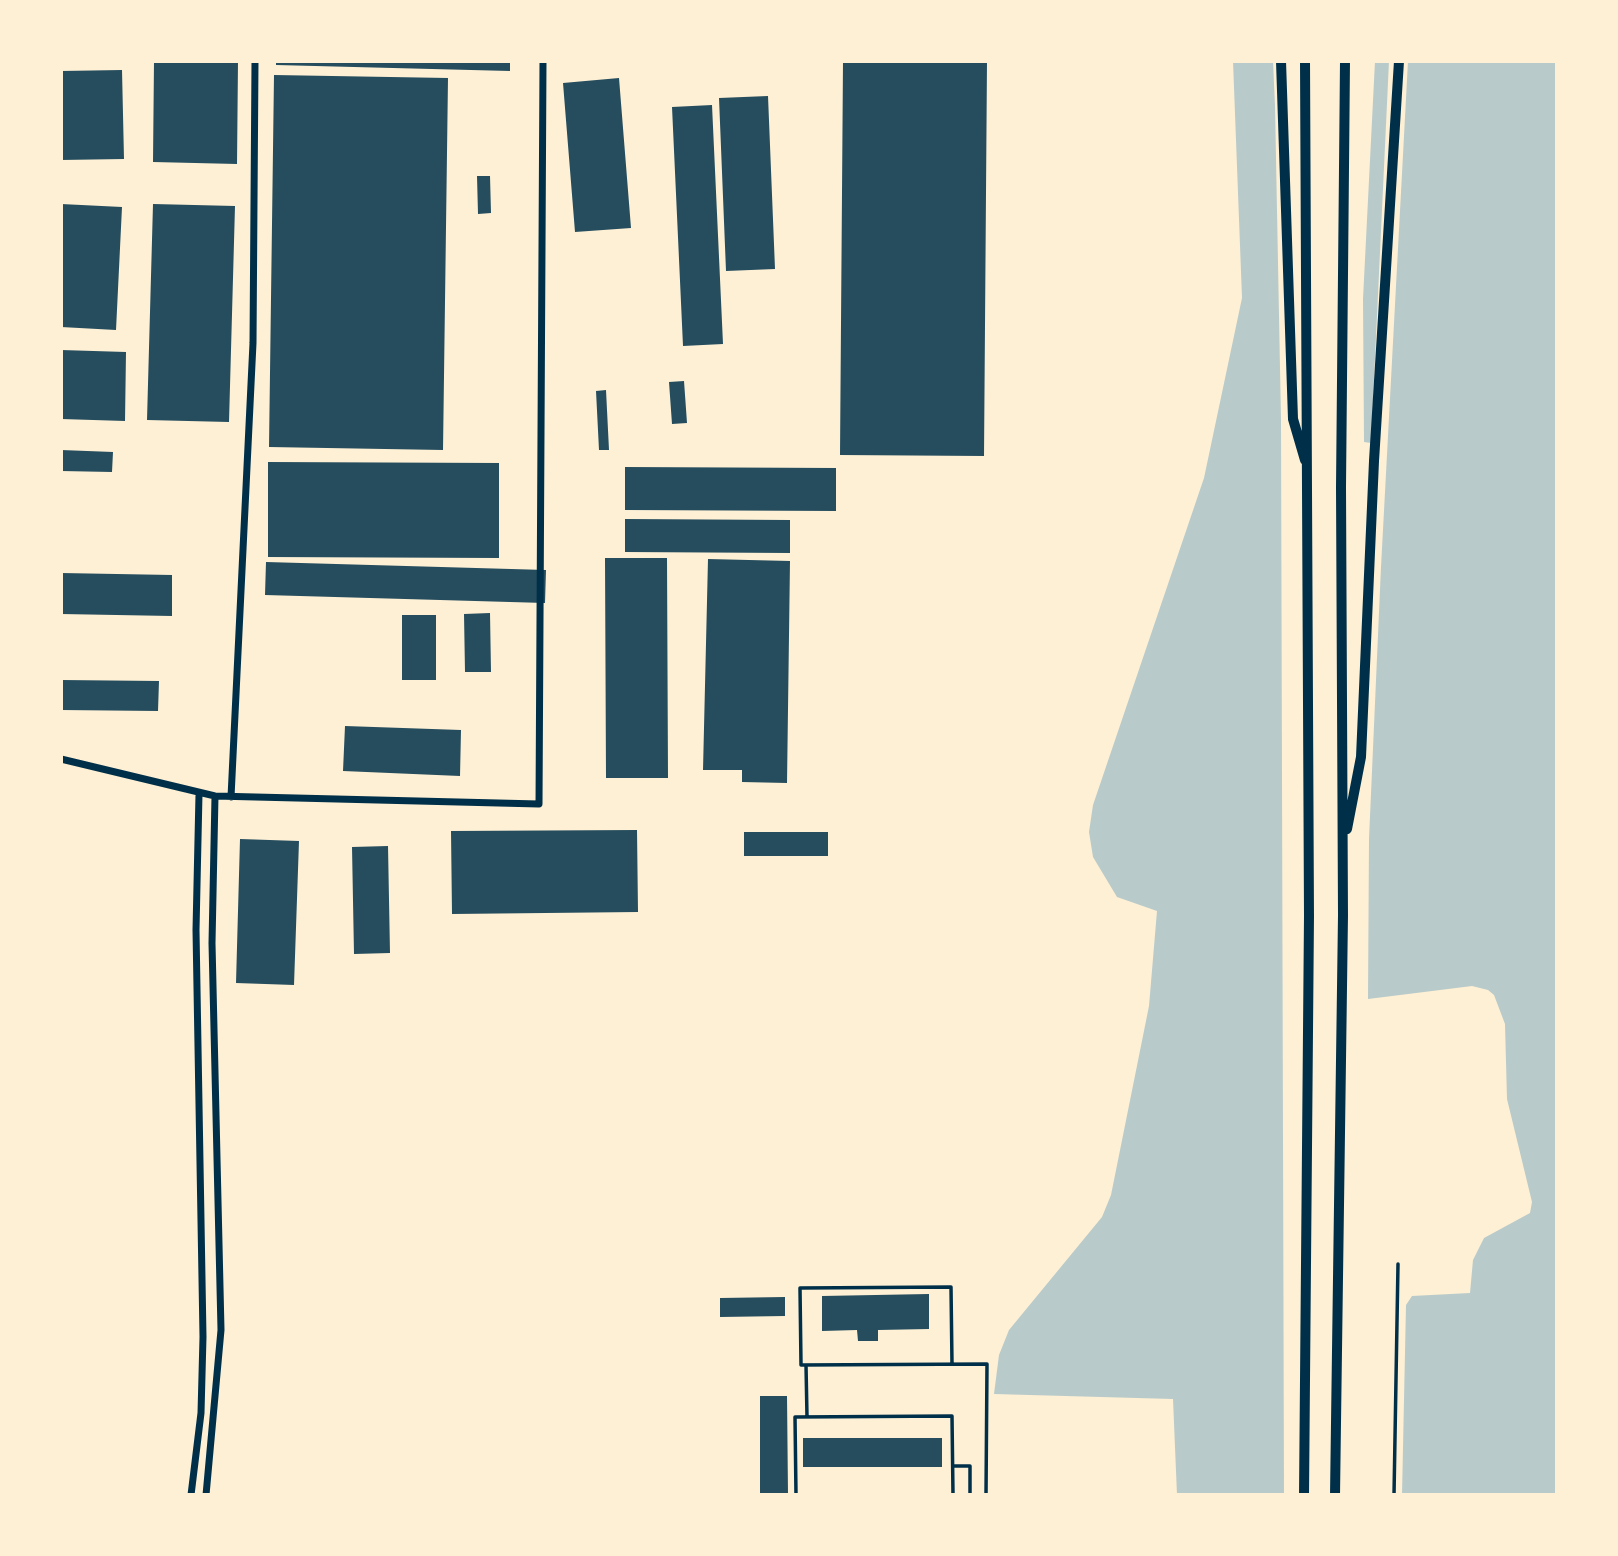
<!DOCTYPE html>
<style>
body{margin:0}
#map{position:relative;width:1618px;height:1556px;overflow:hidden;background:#fdf0d5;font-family:"Alegreya Sans",sans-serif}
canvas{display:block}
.frame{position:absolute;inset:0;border:63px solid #fdf0d5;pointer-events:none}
</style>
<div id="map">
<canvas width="1618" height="1556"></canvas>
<div class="frame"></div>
</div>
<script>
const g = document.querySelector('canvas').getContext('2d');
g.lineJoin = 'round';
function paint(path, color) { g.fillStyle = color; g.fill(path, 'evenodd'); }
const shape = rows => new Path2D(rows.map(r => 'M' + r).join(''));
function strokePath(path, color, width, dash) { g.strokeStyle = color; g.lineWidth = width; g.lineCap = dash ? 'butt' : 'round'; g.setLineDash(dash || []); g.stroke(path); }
paint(shape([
 [1233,61,1273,61,1275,106,1281,420,1284,1495,1177,1495,1173,1399,994,1394,999,1355,1009,1330,1102,1217,1111,1195,1149,1006,1157,911,1117,897,1093,857,1089,832,1093,805,1204,478,1242,298],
 [1375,61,1389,61,1371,443,1364,442,1363,299],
 [1408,61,1557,61,1557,1495,1402,1495,1406,1305,1412,1296,1470,1293,1473,1260,1484,1238,1530,1213,1532,1202,1507,1099,1505,1024,1494,995,1488,990,1472,986,1368,999,1369,839,1381,567]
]), '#b9caca');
paint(shape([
 [154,61,238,61,237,164,153,162],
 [276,61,510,61,510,71,276,65],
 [843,61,987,61,984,456,840,455],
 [122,70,124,159,61,160,61,71],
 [274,75,448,78,443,450,269,447],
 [619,78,631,228,575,232,563,83],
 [768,96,775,269,726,271,719,98],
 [712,105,723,344,683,346,672,107],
 [477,176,490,176,491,213,478,214],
 [61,204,122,207,116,330,61,327],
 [153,204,235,206,229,422,147,420],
 [61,350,126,352,125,421,61,419],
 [684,381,687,423,672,424,669,382],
 [606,390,609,450,599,450,596,391],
 [61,450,113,452,112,472,61,471],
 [268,462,499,463,499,558,268,557],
 [625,467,836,468,836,511,625,510],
 [625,519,790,520,790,553,625,552],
 [605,558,667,558,668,778,606,778],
 [708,559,790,561,787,783,742,782,742,770,703,770],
 [266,562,546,570,545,603,265,595],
 [61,573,172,575,172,616,61,614],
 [490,613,491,672,465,672,464,614],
 [402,615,436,615,436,680,402,680],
 [61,680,159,681,158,711,61,710],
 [345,726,461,730,460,776,343,771],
 [637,830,638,912,452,914,451,831],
 [744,832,828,832,828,856,744,856],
 [240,839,299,841,294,985,236,983],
 [388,846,390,953,354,954,352,847],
 [929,1294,929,1329,878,1330,878,1341,858,1341,857,1330,822,1331,822,1296],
 [785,1297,785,1316,720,1317,720,1298],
 [760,1396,787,1396,788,1495,760,1495],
 [803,1438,942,1438,942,1467,803,1467]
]), '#264d5e');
strokePath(shape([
 [952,1364,951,1287,800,1288,801,1365,987,1364,986,1495],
 [806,1365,807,1417],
 [953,1466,970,1466,970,1495],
 [796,1495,795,1417,952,1416,953,1495],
 [1394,1495,1398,1264]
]), '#003049', 3.5);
strokePath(shape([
 [61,759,215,796,539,804,543,61],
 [231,797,253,343,255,61],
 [191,1495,201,1413,203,1337,196,930,199,794],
 [206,1495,221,1330,212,943,215,796]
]), '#003049', 7);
strokePath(shape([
 [1281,61,1293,419,1305,460],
 [1347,829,1361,757,1374,461,1399,61],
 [1304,1495,1309,915,1305,61],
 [1335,1495,1343,915,1341,487,1345,61]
]), '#003049', 10);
</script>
